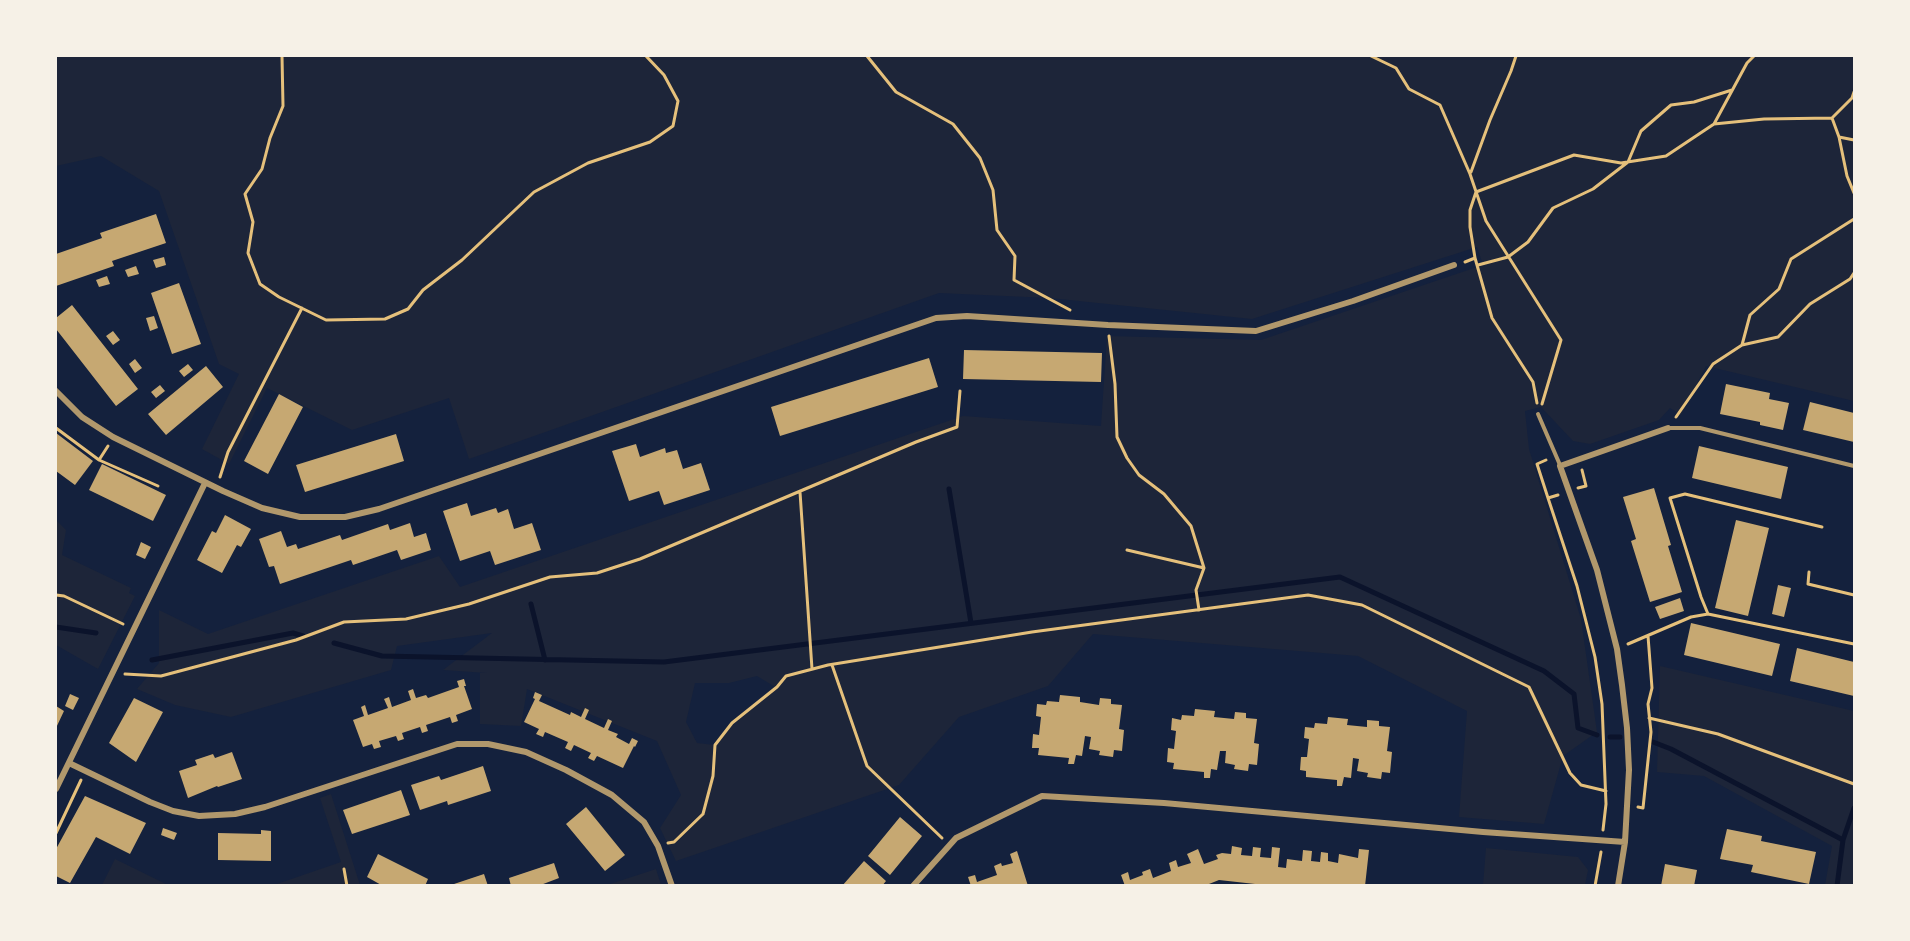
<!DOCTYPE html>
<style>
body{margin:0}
#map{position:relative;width:1910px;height:941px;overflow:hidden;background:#14213d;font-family:"Libre Baskerville",serif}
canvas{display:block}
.frame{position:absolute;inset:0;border:57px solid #f6f1e7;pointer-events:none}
</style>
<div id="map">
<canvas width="1910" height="941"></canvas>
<div class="frame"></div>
</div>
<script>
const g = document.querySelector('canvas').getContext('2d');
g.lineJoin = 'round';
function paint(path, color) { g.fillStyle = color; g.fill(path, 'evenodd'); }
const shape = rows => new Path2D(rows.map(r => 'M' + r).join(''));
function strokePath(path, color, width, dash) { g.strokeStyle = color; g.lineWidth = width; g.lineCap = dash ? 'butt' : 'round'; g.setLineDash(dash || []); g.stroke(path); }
paint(shape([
 [56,56,1854,56,1854,401,1706,366,1681,415,1670,408,1659,420,1590,444,1573,441,1541,407,1525,411,1529,449,1581,619,1597,732,1563,756,1544,824,1459,817,1467,711,1358,656,1093,634,1048,686,959,717,899,785,676,861,660,828,681,795,657,741,527,689,521,726,480,724,480,673,487,673,443,670,492,633,397,646,391,670,231,717,175,705,137,689,159,663,159,610,208,634,439,556,460,587,963,416,1101,426,1107,336,1261,340,1483,265,1477,247,1252,319,1050,298,939,293,469,459,449,398,352,430,267,388,229,464,202,449,239,374,219,364,159,191,101,156,56,166],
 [757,676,777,688,732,723,715,745,697,743,686,722,695,683,729,683],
 [56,520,66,530,62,555,131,588,129,593,135,596,98,669,56,645],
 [1660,666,1854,711,1854,885,1825,885,1832,846,1704,776,1657,772],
 [331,794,360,885,271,886,341,862,320,798],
 [1486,848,1578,857,1588,870,1585,885,1483,885],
 [115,859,168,885,102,885],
 [656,869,661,885,607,885,650,871]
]), '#1d2539');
strokePath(shape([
 [949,489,971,623],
 [531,604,545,660],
 [56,627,96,633],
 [334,643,382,656,664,662,1340,577,1544,671,1574,694,1578,728,1597,735],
 [152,660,293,633,303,636],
 [1610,737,1620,737],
 [1653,742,1671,749,1843,840,1837,886],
 [1843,840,1854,808]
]), '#0b132b', 5);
paint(shape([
 [156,214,166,243,112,261,114,266,56,286,56,254,102,238,100,233],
 [164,257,166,265,156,268,153,260],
 [136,266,139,274,128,277,125,270],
 [107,276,110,284,99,287,96,280],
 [179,283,201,344,172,354,151,293],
 [72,305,138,389,116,406,56,329,56,318],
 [154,316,158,328,150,331,146,318],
 [113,331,120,340,113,345,106,336],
 [964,350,1102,353,1101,382,963,379],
 [929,358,938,387,780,436,771,407],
 [135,359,142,368,135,373,129,364],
 [188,364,193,370,184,377,179,371],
 [206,366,223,387,166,435,148,414],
 [1726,384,1770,393,1769,399,1789,403,1783,430,1760,425,1760,422,1720,414],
 [160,385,165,391,156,398,151,392],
 [279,394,303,407,268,474,244,461],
 [1810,402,1854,413,1854,442,1803,430],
 [56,433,93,461,75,485,56,471],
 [396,434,404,461,305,492,296,465],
 [636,444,640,457,665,448,666,453,677,450,683,469,701,463,710,490,664,505,659,491,629,501,612,451],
 [1699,446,1788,467,1781,499,1692,478],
 [102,464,166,495,153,521,89,490],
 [1654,488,1671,545,1668,546,1682,592,1650,602,1631,541,1636,539,1623,497],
 [467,503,471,516,496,508,498,513,508,509,514,529,532,523,541,550,495,565,490,551,460,561,443,511],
 [225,515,251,529,241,547,237,545,222,573,197,560,212,531,216,533],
 [1736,520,1769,528,1748,616,1715,608],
 [410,523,414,537,426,533,431,550,401,560,397,550,353,565,351,560,280,584,274,566,269,567,259,539,281,531,287,547,296,544,298,549,340,535,342,540,388,524,390,530],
 [141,542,151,547,145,559,136,555],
 [1778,585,1791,588,1784,617,1772,614],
 [1680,598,1684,611,1660,619,1655,607],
 [1691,623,1780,644,1772,676,1684,655],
 [1797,648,1854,662,1854,696,1790,681],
 [464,679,466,686,464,686,472,709,456,715,458,721,452,723,450,717,426,725,428,731,422,733,420,727,402,733,404,739,398,741,396,736,379,741,381,747,374,749,372,744,363,747,353,720,364,716,361,707,365,705,368,715,388,708,384,699,389,697,392,707,411,700,408,691,413,689,416,698,426,695,428,698,459,687,457,681],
 [535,692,542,695,539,701,570,715,571,712,581,717,585,708,589,710,585,719,604,728,608,719,612,721,608,730,618,734,616,737,629,744,632,738,638,741,635,747,634,746,623,768,597,756,594,761,588,758,591,753,574,745,571,751,565,748,568,742,545,732,543,737,536,734,539,729,524,722,535,699,533,698],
 [70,694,79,698,73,710,65,706],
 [1060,695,1080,697,1080,702,1099,705,1100,698,1111,699,1111,704,1122,705,1119,729,1124,730,1122,751,1114,750,1113,757,1099,755,1100,751,1089,749,1091,737,1085,736,1082,756,1076,755,1074,764,1068,764,1069,758,1038,755,1039,748,1032,748,1033,734,1039,735,1041,717,1036,716,1037,704,1046,705,1047,701,1059,702],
 [134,698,163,712,136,762,109,743],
 [56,706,64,711,56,728],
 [1195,709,1215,711,1214,717,1234,719,1235,712,1246,713,1246,718,1257,719,1254,743,1259,744,1257,765,1249,764,1248,771,1234,769,1235,765,1225,763,1226,751,1220,751,1217,770,1211,769,1210,778,1204,778,1204,772,1173,769,1174,763,1167,762,1168,748,1174,749,1176,731,1171,730,1172,718,1181,720,1182,715,1194,716],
 [1328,717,1348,719,1347,725,1367,727,1367,720,1379,721,1379,726,1390,727,1387,751,1392,752,1390,773,1382,772,1381,779,1367,777,1368,773,1357,771,1359,759,1353,758,1351,778,1344,777,1342,786,1337,786,1337,780,1306,777,1306,771,1300,770,1301,757,1307,757,1309,739,1304,738,1305,727,1314,728,1315,723,1327,724],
 [232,752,242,779,218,787,217,786,188,798,179,771,197,765,195,760,213,754,215,758],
 [483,766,491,791,448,805,447,801,420,810,411,785,439,776,441,780],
 [401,790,410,815,352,834,343,810],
 [85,796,146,823,130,854,96,837,70,883,56,876,56,849],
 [586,807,625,855,605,871,566,824],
 [900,817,922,836,890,875,868,856],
 [163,828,177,833,174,840,161,835],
 [1727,829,1762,836,1761,841,1816,852,1809,884,1751,872,1753,865,1720,859],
 [261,830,271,831,271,861,218,860,218,833,261,834],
 [1232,846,1242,848,1241,855,1252,856,1253,847,1261,848,1260,857,1271,858,1272,847,1280,848,1278,867,1286,868,1287,859,1302,861,1303,850,1312,851,1311,861,1320,862,1321,852,1328,853,1328,861,1338,863,1339,854,1358,858,1359,849,1369,850,1365,886,1273,886,1219,880,1204,886,1125,886,1121,875,1128,872,1130,880,1143,875,1142,872,1150,869,1153,878,1171,871,1169,863,1176,860,1178,867,1191,863,1187,854,1198,849,1204,864,1218,859,1216,855,1222,853,1231,854],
 [1017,851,1028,886,971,886,968,877,975,875,977,882,997,875,994,866,1001,863,1002,866,1013,863,1010,854],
 [378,854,428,879,425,886,383,886,367,877],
 [864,861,886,881,882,886,842,886],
 [554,863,559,878,538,886,511,886,509,878],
 [1665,864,1697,870,1694,886,1661,886],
 [484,874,488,886,451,886,451,885]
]), '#c6a872');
strokePath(shape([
 [282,56,283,106,270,138,262,169,245,194,253,222,248,253,260,284,279,297,326,320,385,319,408,309,423,290,462,260,534,192,588,163,650,142,673,126,678,101,664,75,646,56],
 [867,56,896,92,953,124,980,158,993,190,997,230,1015,256,1014,280,1070,310],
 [1371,56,1396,68,1409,89,1440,105,1470,174,1486,221,1561,340,1542,404],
 [1832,118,1852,98,1854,92],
 [1714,124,1764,119,1832,118,1839,137,1847,176,1854,193],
 [1839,137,1854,140],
 [1471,172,1490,120,1511,71,1516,56],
 [1475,258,1470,227,1470,210,1476,192,1574,155,1621,163,1666,156,1714,124,1747,63,1754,56],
 [1465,262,1475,258,1492,318,1533,382,1537,403],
 [1478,265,1508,257,1528,242,1553,208,1593,189,1628,162,1641,131,1671,105,1694,102,1732,90],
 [1109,336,1115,384,1117,437,1127,458,1139,475,1164,494,1191,526,1204,568,1196,590,1199,610],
 [1742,345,1750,315,1779,289,1791,259,1854,219],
 [1676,417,1713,364,1742,345,1778,337,1810,304,1850,279,1854,273],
 [56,428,99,460,158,486],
 [99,460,108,446],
 [1546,460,1537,464,1548,498],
 [220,477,228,452,302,308],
 [1578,488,1586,486,1582,470],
 [800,492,812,669],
 [1558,495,1548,498,1577,586,1595,657,1602,704,1606,804,1603,830],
 [1127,550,1204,568],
 [1809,572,1808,584,1854,595],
 [56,595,64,596,123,624],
 [1708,614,1701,597,1670,498,1685,494,1822,527],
 [1628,644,1691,617,1708,614,1854,644],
 [832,665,867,766,942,838],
 [125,674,161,676,296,640,344,622,406,619,469,604,550,577,597,573,640,559,916,442,957,427,960,391],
 [1649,718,1718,734,1854,784],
 [1638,807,1643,808,1651,732,1648,704,1652,688,1648,636],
 [56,833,81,780],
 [668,843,674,842,703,814,713,776,715,745,732,723,777,687,786,676,828,665,1032,632,1308,595,1362,605,1529,687,1570,773,1581,785,1606,791],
 [344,869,347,886],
 [1595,886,1601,852]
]), '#e5c07b', 3);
strokePath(shape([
 [1538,414,1560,465],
 [1669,428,1700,428,1854,466]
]), '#b1986c', 4);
strokePath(shape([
 [56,391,82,417,113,437,223,491,262,508,300,517,345,517,379,509,936,318,967,316,1108,325,1256,331,1353,301,1454,265],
 [69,763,150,802,173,811,199,816,235,814,265,807,457,744,488,744,526,752,566,770,612,795,644,822,658,846,672,886],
 [56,789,205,483],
 [913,886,956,838,1042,796,1164,803,1483,832,1625,842],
 [1618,886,1625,842,1629,770,1627,728,1622,685,1617,649,1597,570,1560,466,1668,428]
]), '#b1986c', 6);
</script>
